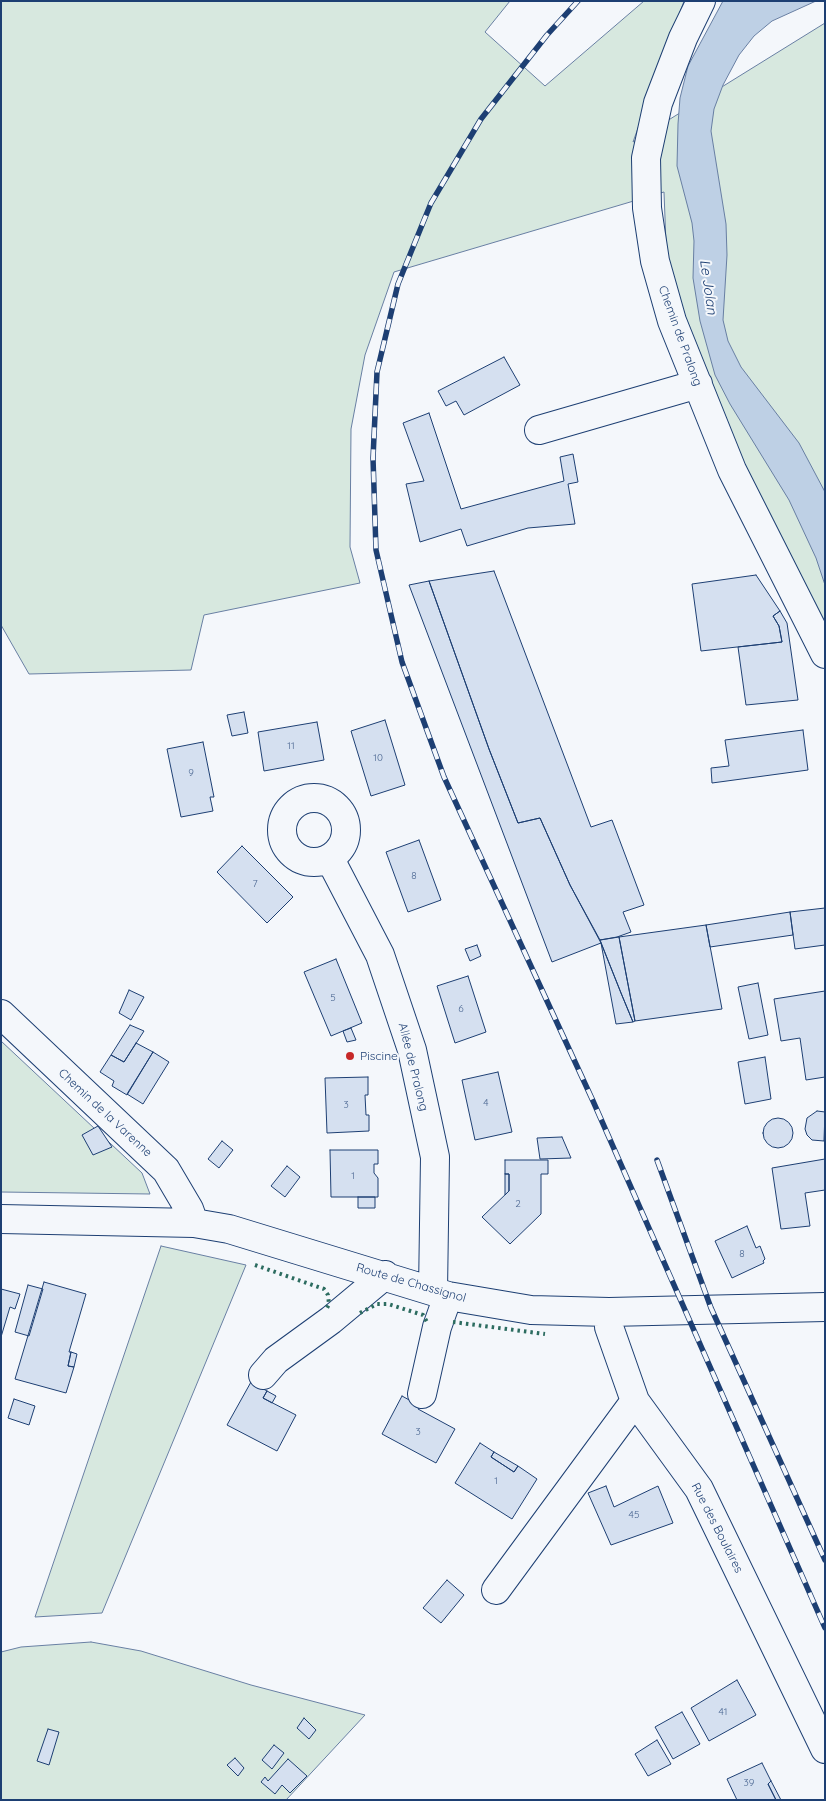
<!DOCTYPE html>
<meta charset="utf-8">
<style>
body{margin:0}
#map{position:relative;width:826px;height:1801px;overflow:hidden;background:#f4f7fb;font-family:Quicksand,sans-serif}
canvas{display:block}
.frame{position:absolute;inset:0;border:2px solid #1d3f73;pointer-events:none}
</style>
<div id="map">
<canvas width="826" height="1801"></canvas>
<div class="frame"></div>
</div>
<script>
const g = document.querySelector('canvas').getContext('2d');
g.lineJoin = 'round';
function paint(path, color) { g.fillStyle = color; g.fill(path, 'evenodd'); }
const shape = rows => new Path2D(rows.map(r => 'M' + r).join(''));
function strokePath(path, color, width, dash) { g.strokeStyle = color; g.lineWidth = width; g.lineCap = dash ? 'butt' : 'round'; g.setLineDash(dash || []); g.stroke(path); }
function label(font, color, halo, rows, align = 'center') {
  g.font = font + ' Quicksand,sans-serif'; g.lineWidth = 4; g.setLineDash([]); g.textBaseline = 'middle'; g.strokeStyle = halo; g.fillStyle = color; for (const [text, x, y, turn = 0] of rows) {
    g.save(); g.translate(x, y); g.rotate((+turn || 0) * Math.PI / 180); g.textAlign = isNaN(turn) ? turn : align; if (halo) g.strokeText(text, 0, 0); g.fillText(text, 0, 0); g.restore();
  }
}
const green = shape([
 [1,1,510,1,485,32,545,86,644,1,684,1,633,142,825,23,825,630,725,428,667,270,664,192,394,272,365,355,351,429,350,547,360,583,204,615,191,670,29,674,1,625,1,1],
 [1,1041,142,1173,150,1194,1,1192,1,1041],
 [161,1246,246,1265,102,1613,35,1617,161,1246],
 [91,1642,141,1651,251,1685,365,1715,286,1800,1,1800,1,1652,21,1647,91,1642]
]);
paint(green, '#d7e8df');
strokePath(green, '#687fa3', 1);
const water = shape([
 [723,1,816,1,772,21,754,36,739,55,723,85,714,109,711,131,726,224,727,255,723,320,728,341,741,367,799,443,825,492,825,585,816,558,789,500,730,404,715,375,700,321,693,278,694,241,692,223,677,166,678,124,680,98,688,66,723,1]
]);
paint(water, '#bed0e5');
strokePath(water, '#687fa3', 1);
const building = shape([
 [504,357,520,385,464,415,456,401,446,406,438,391,504,357],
 [429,413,461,509,564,481,560,457,573,454,578,482,568,484,575,524,528,528,467,546,461,529,420,542,406,484,424,481,403,423,429,413],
 [494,571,591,827,612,820,644,905,623,912,631,932,617,937,600,940,570,885,540,818,518,823,489,749,429,581,494,571],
 [756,575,780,611,773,616,779,626,782,642,701,651,692,584,756,575],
 [429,581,489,749,518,823,540,818,570,885,601,943,552,962,409,585,429,581],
 [780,611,787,623,798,700,746,705,738,647,782,642,779,626,773,616,780,611],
 [244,712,248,733,232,736,227,715,244,712],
 [385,720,405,785,371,796,351,731,385,720],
 [317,722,324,760,264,771,258,732,317,722],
 [803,730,808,770,712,783,711,768,729,766,725,740,803,730],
 [203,742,214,797,210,797,213,811,181,817,167,749,203,742],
 [419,840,441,900,408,912,386,852,419,840],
 [242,846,293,897,267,923,217,872,242,846],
 [825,908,825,945,795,949,790,912,825,908],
 [790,912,793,935,710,947,706,925,790,912],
 [706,925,722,1009,635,1021,619,937,706,925],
 [619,937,635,1021,633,1022,621,993,600,940,619,937],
 [601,943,621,993,633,1022,616,1024,601,943],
 [477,945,481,956,470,961,465,949,477,945],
 [336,959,362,1023,331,1036,304,972,336,959],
 [468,976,486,1032,455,1043,437,986,468,976],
 [758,983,768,1035,749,1039,738,987,758,983],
 [129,990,144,997,131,1020,119,1013,129,990],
 [825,991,825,1077,806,1080,800,1038,781,1041,774,999,825,991],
 [130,1025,144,1031,124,1062,111,1055,130,1025],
 [351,1028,356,1040,347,1042,343,1031,351,1028],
 [136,1043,153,1052,127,1095,112,1086,114,1081,100,1072,111,1055,124,1062,136,1043],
 [153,1052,169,1062,143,1104,127,1094,153,1052],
 [765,1057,771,1099,745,1104,738,1062,765,1057],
 [498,1072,512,1132,475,1140,462,1080,498,1072],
 [368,1077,368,1095,365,1095,366,1115,369,1115,369,1131,327,1133,325,1078,368,1077],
 [817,1111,825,1112,824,1141,812,1140,807,1135,805,1129,807,1118,817,1111],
 '763 1133a15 15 0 1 1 30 0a15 15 0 1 1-30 0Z',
 [98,1126,112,1147,93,1155,82,1135,98,1126],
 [562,1137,571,1158,540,1159,537,1138,562,1137],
 [222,1141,233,1150,219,1168,208,1159,222,1141],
 [330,1150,378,1150,378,1164,374,1164,374,1173,378,1178,378,1197,331,1197,330,1150],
 [825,1159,825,1190,805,1193,810,1226,781,1229,772,1168,825,1159],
 [505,1160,548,1160,548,1174,541,1174,541,1214,510,1244,482,1217,509,1191,509,1174,505,1174,505,1160],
 [287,1166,300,1177,285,1197,271,1186,287,1166],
 [505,1174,509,1174,509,1191,505,1195,505,1174],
 [358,1197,375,1197,375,1208,358,1208,358,1197],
 [747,1226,756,1248,760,1246,765,1259,763,1261,764,1263,732,1278,715,1241,747,1226],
 [44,1282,86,1294,69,1352,71,1352,68,1366,74,1367,66,1393,15,1379,44,1282],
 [28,1285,43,1289,29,1336,15,1332,28,1285],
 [1,1289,20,1294,15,1309,10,1307,1,1337,1,1289],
 [71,1352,77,1354,74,1367,68,1366,71,1352],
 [251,1382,267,1391,263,1398,296,1415,277,1451,227,1425,251,1382],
 [267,1391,276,1396,272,1403,263,1398,267,1391],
 [402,1396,420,1406,418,1409,455,1429,436,1463,382,1434,402,1396],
 [14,1399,35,1406,29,1425,8,1418,14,1399],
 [480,1443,494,1452,491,1457,514,1472,518,1466,537,1479,512,1519,455,1483,480,1443],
 [494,1452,518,1466,514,1472,491,1457,494,1452],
 [606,1486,614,1507,658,1486,673,1523,611,1545,588,1493,606,1486],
 [447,1580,464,1595,441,1623,423,1608,447,1580],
 [737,1680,756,1715,709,1741,691,1708,737,1680],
 [682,1712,700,1744,673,1759,655,1727,682,1712],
 [304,1718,316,1730,309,1739,297,1728,304,1718],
 [48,1729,59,1732,49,1765,37,1761,48,1729],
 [657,1740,671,1764,648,1776,635,1754,657,1740],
 [274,1745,284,1753,272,1769,262,1760,274,1745],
 [235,1758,244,1768,238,1776,227,1765,235,1758],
 [288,1759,307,1776,290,1793,282,1785,275,1794,261,1782,265,1777,268,1781,288,1759],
 [762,1763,771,1781,768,1784,776,1800,737,1800,727,1779,762,1763],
 [771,1781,781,1800,776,1800,768,1784,771,1781]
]);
paint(building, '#d5e0f0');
strokePath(building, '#1d3f73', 1);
const minor = shape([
 [701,1,683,38,658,103,646,158,647,208,655,261,672,321,732,470,825,654],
 [539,430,698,384],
 '282 830a32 32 0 1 1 64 0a32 32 0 1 1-64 0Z',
 [330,859,380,955,412,1050,435,1157,433,1291],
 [1,1014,166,1170,189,1209,194,1223],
 [1,1219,194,1223,229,1229,448,1296,531,1310,609,1312,825,1307],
 [609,1312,609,1327,635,1401,699,1489,825,1749],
 [263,1375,276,1360,331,1320,385,1275],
 [422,1394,437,1327,448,1296],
 [496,1590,635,1401]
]);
strokePath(minor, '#1d3f73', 30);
strokePath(minor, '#f4f7fb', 28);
const rail = shape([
 [578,1,547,35,481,119,431,203,398,284,377,372,373,458,376,550,402,662,444,777,593,1101,825,1628],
 [657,1160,711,1308,825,1560]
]);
strokePath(rail, '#1d3f73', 5.5);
strokePath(rail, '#f4f7fb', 4, [11]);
strokePath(shape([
 [255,1265,324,1289,328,1295,329,1304,327,1308],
 [360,1313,377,1304,388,1304,423,1315,427,1322],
 [453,1322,545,1334]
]), '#2c6c60', 4, [2.5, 4]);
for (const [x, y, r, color] of [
 [350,1056,5,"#c62828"]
]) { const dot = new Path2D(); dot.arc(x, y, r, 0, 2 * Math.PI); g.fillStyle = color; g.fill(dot); strokePath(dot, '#f4f7fb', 2); }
label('10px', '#4b6792', null, [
 ["11",291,746],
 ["10",378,758],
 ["9",191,773],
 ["8",414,876],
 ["7",255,884],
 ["5",333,998],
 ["6",461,1009],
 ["4",486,1103],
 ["3",346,1105],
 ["1",353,1176],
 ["2",518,1204],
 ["8",742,1254],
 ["3",418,1432],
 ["1",496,1481],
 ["45",634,1515],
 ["41",723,1712],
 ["39",749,1783]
]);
label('12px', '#1d3f73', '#f4f7fb', [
 ["Chemin de Pralong",680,336,70],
 ["Allée de Pralong",413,1067,76],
 ["Chemin de la Varenne",105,1113,43],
 ["Route de Chassignol",411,1283,16],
 ["Rue des Boulaires",717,1528,63]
]);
label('12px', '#1d3f73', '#f4f7fb', [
 ["Piscine",360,1056]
], 'left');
label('italic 14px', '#1d3f73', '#f4f7fb', [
 ["Le Jolan",708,287,82]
]);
</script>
